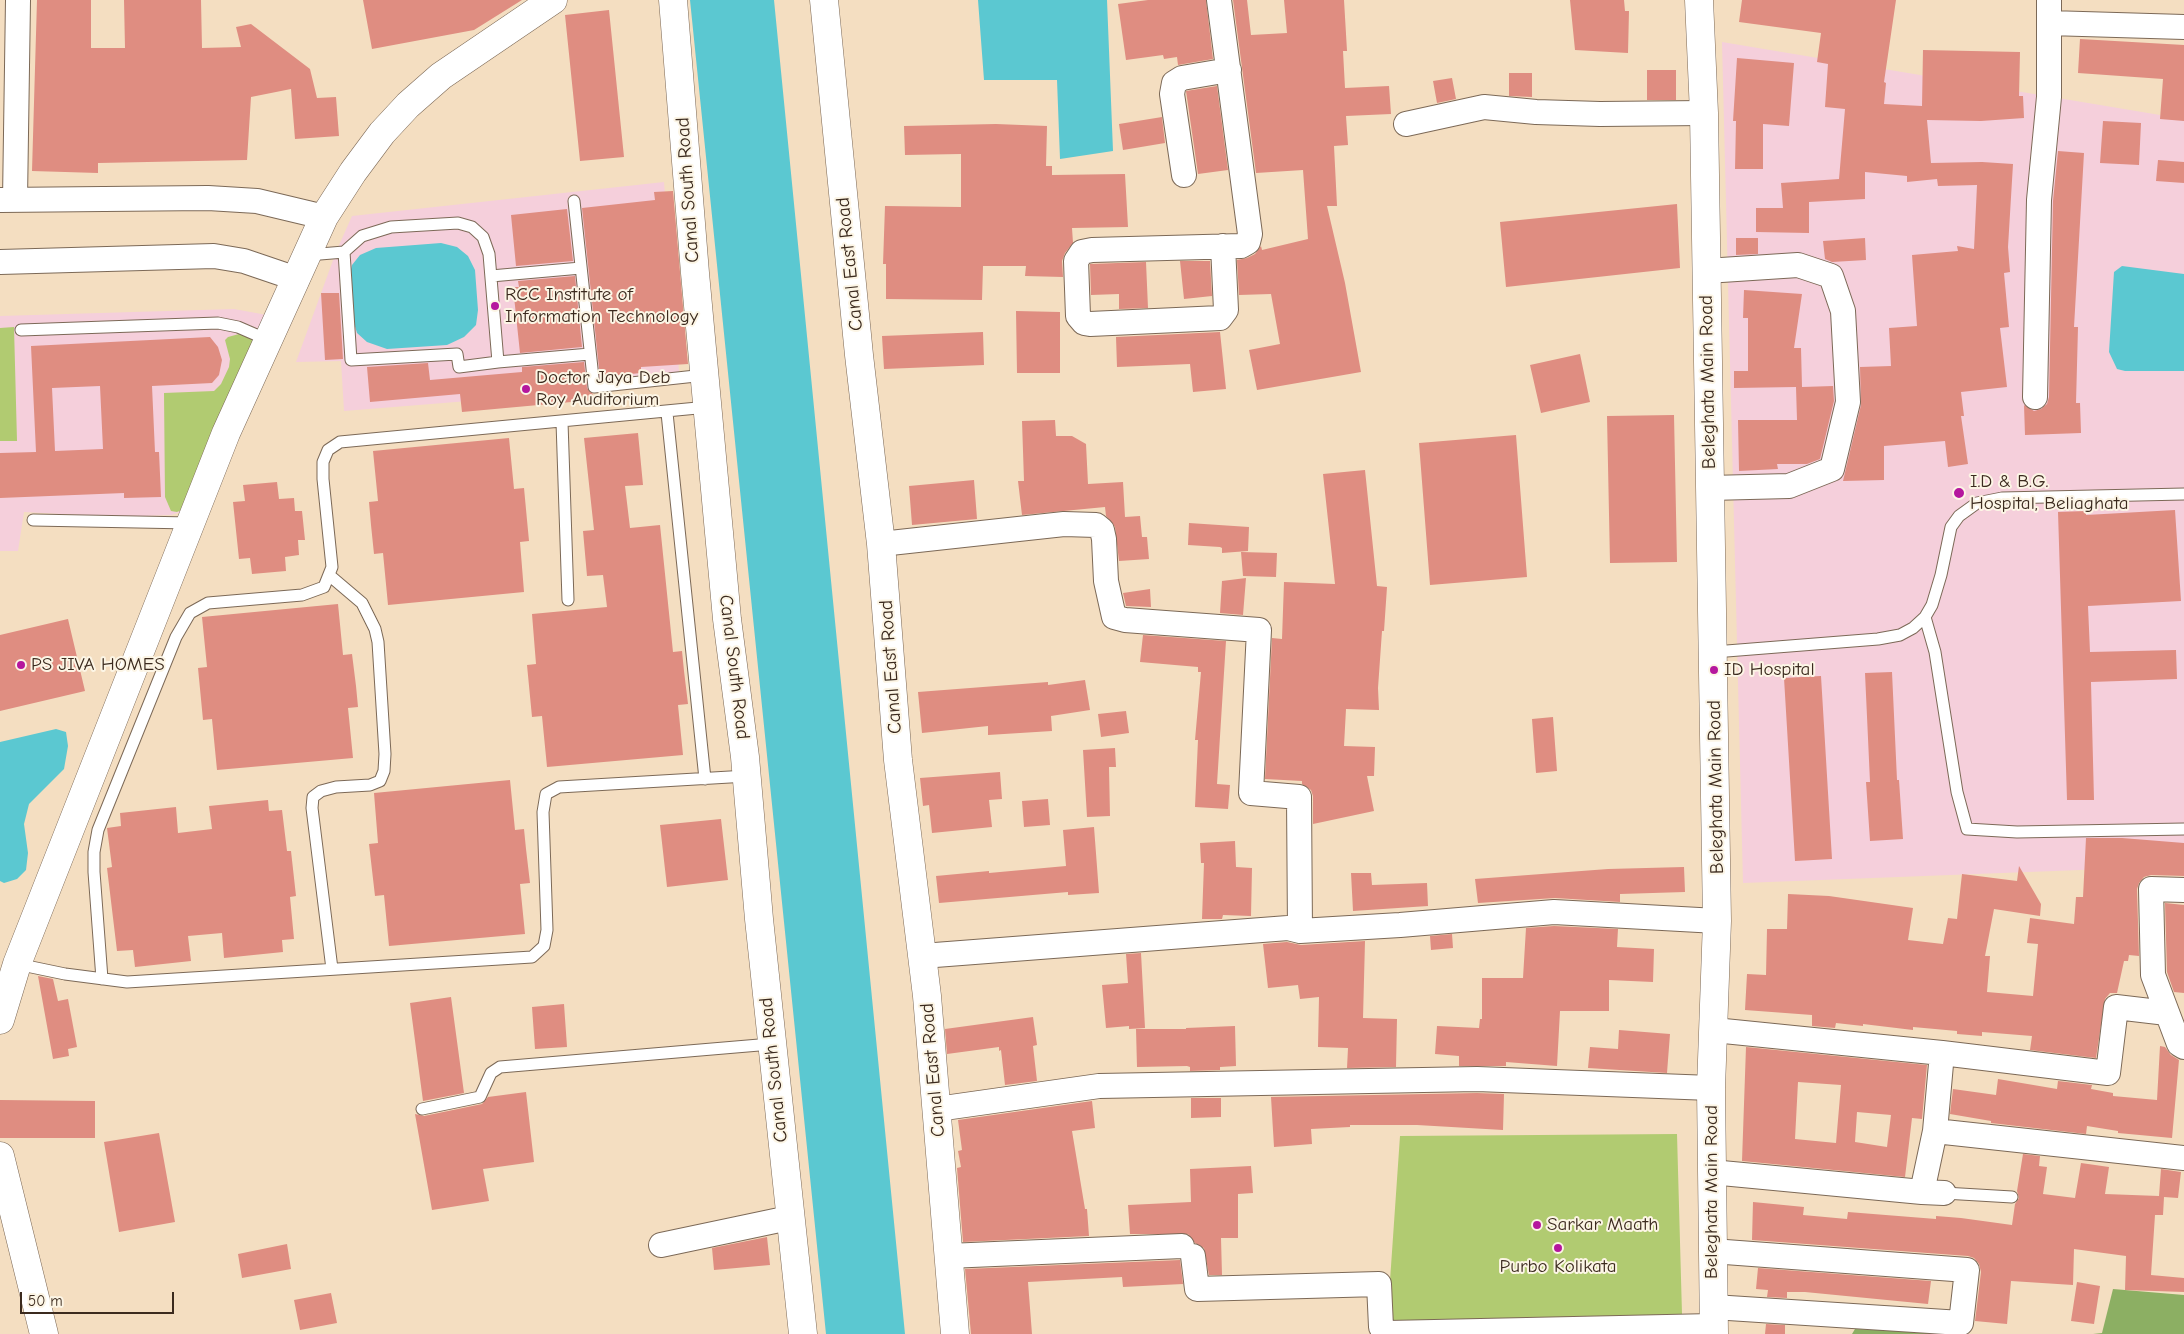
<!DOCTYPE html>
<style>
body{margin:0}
#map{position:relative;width:2184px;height:1334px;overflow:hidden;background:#f4dec1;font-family:"Comic Neue",sans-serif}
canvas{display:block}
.scale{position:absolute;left:20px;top:1292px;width:154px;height:22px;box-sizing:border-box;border:2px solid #3b2a1e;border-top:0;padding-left:6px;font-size:15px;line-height:18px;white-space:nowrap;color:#3b2a1e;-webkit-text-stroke:4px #fcf5e5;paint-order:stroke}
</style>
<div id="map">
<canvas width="2184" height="1334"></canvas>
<div class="scale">50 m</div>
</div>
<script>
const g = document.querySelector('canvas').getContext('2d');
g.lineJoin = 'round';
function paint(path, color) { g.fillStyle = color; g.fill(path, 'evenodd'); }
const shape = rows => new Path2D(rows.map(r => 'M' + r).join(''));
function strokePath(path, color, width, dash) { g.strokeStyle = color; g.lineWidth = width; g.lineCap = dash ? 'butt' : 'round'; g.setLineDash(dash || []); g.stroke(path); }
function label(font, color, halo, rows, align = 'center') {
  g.font = font + ' "Comic Neue",sans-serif'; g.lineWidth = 4; g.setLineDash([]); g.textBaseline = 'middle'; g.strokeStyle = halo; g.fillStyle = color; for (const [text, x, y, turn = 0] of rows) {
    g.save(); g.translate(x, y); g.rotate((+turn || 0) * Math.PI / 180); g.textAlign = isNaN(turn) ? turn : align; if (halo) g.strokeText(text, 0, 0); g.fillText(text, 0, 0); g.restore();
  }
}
paint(shape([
 [1722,42,2184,119,2184,866,1743,883],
 [664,182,680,384,344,411,341,361,296,362,336,252,352,216],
 [234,309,267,315,184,511,171,515,116,517,24,512,18,551,0,551,0,316]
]), '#f5cfdb');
paint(shape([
 [14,327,17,441,0,441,0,328],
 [239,334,251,337,253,341,184,509,177,512,171,511,165,497,164,393,214,391,221,384,229,367,230,359,225,340,228,337],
 [1677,1134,1682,1314,1387,1324,1400,1136]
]), '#b1cb71');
paint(shape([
 [2113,1289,2184,1295,2184,1334,2093,1334,2102,1333],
 [1855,1329,1960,1333,1964,1334,1852,1334]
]), '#8caf63');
paint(shape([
 [690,0,774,0,905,1334,826,1334],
 [978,0,1107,0,1113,151,1060,159,1057,80,984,80],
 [441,243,457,247,468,256,475,270,478,310,476,325,464,337,447,345,387,349,367,342,357,333,352,316,348,281,352,265,360,255,376,248],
 [2122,266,2184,274,2184,371,2125,371,2117,369,2109,352,2114,272],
 [56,729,66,732,68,746,64,769,29,804,24,824,28,853,26,870,17,879,4,883,0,881,0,742]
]), '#5bc8d1');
paint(shape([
 [37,0,91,0,91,48,125,48,124,0,201,0,202,48,241,47,236,27,251,24,310,69,317,98,336,97,339,136,295,139,291,89,251,97,247,160,98,163,98,173,32,171],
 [363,0,522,0,474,30,372,49],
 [1148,0,1206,0,1213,59,1178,65,1177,57,1164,59,1163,55,1126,60,1118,4],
 [1233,0,1247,0,1251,35,1287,33,1284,0,1344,0,1347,51,1343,51,1345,88,1389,86,1391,114,1346,116,1348,145,1334,146,1337,206,1327,206,1345,283,1361,372,1257,390,1249,350,1280,344,1271,294,1239,295,1237,260,1247,258,1255,254,1261,246,1262,250,1308,239,1303,170,1256,173],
 [1570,0,1624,0,1625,11,1629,11,1628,53,1575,50],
 [1742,0,1896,0,1884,82,1886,83,1884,104,1922,106,1923,50,2020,52,2019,96,2023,96,2024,118,1981,121,1927,120,1931,163,1982,162,2013,164,2008,247,2010,272,2004,273,2009,327,2000,328,2007,387,1961,392,1964,416,1961,416,1968,464,1948,467,1945,441,1884,446,1884,480,1843,481,1861,405,1860,367,1891,366,1889,328,1917,326,1912,255,1958,251,1957,246,1974,249,1977,185,1938,186,1937,179,1907,182,1907,176,1865,172,1865,199,1809,202,1809,233,1756,232,1756,208,1783,208,1781,183,1839,179,1845,109,1825,107,1828,64,1817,62,1821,33,1739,22],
 [609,10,624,157,580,161,565,15],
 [2080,39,2184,45,2184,121,2160,119,2163,79,2078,73],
 [1737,58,1794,63,1789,126,1763,124,1763,169,1735,169,1736,121,1733,121],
 [1647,70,1676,70,1676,100,1647,100],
 [1509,73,1532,73,1532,97,1509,96],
 [1452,78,1456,99,1437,103,1433,81],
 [1217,86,1228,170,1198,174,1186,91],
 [1162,117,1165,143,1123,150,1119,124],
 [2103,121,2141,123,2139,165,2100,163],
 [996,124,1047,126,1046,166,1052,166,1052,175,1125,174,1128,227,1072,228,1073,243,1065,253,1062,261,1063,277,1025,276,1026,266,983,266,982,300,886,299,886,264,883,264,885,206,961,207,961,154,905,155,904,126],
 [2058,151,2084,153,2074,327,2078,327,2076,403,2080,403,2081,433,2025,435,2024,405,2034,411,2041,409,2047,404,2049,397,2053,201],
 [2158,160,2184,162,2184,183,2156,181],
 [673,191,688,364,641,367,641,373,600,377,582,208,655,200,654,192],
 [1677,204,1680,268,1506,287,1500,222],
 [567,209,573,261,516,266,511,215],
 [1736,238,1758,238,1758,254,1736,255],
 [1865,238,1866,260,1832,262,1825,259,1823,241],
 [1180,261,1210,261,1212,296,1184,299],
 [1146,262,1148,308,1119,309,1119,294,1091,295,1090,264],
 [575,276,582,347,520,353,513,287,519,287,518,281],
 [1744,290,1802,294,1794,348,1801,348,1802,387,1833,386,1834,401,1820,459,1807,464,1777,464,1778,469,1739,471,1738,420,1797,420,1796,387,1734,388,1734,371,1748,371,1748,318,1743,318],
 [321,293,339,293,343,359,325,360],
 [1016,311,1060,312,1060,373,1017,373],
 [983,332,984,365,884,369,882,336],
 [1220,332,1226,389,1193,392,1190,364,1117,367,1116,337],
 [210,337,218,347,222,360,219,375,212,383,152,386,155,452,159,452,161,497,124,498,124,493,0,498,0,453,36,452,31,346],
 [100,386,103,449,55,451,52,388],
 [1580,354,1590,402,1541,413,1530,365],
 [584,362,587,388,593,394,593,400,462,412,460,394,370,402,367,367,428,363,430,380,522,372,522,367],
 [1674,415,1677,562,1610,563,1607,416],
 [1055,420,1056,436,1072,436,1086,444,1088,484,1123,482,1125,517,1140,516,1142,537,1147,537,1149,559,1119,561,1115,527,1106,516,1105,507,1022,515,1018,481,1024,481,1022,421],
 [638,433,643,485,625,486,630,528,660,525,673,652,682,651,684,671,688,704,678,705,683,755,547,767,542,716,532,717,527,665,536,664,532,614,607,607,603,575,587,576,583,531,594,530,584,438],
 [1516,435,1527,577,1430,585,1419,443],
 [509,438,514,489,524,488,527,520,529,541,520,542,524,592,388,605,383,553,374,554,371,525,369,502,378,501,373,451],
 [1365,470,1377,586,1387,587,1384,631,1382,631,1378,688,1379,710,1346,709,1344,746,1375,747,1374,776,1367,776,1374,811,1313,824,1313,796,1311,790,1302,784,1302,781,1265,779,1272,638,1282,639,1284,582,1335,584,1323,474],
 [974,480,977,519,912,525,909,486],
 [277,482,279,499,294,498,295,511,302,511,305,540,298,540,299,555,285,557,286,571,252,574,250,558,239,559,233,502,245,501,243,485],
 [2175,510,2181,601,2088,606,2090,652,2176,650,2177,679,2091,682,2094,800,2067,800,2058,512,2086,511,2086,515],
 [1189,523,1249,527,1248,551,1222,553,1222,548,1220,547,1188,545],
 [1241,552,1277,553,1276,577,1243,576],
 [1246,578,1243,615,1220,613,1222,581],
 [1150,589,1151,607,1126,606,1123,593],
 [338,604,343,655,352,654,356,686,358,707,348,708,353,758,217,770,212,719,203,720,198,668,207,667,202,617],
 [68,619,85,691,0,711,0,635],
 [1143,635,1226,641,1217,784,1230,785,1228,809,1195,807,1198,740,1195,740,1201,672,1198,672,1198,667,1140,662],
 [1892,672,1897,780,1899,780,1903,839,1870,841,1866,782,1870,782,1865,673],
 [1821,676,1832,859,1795,861,1784,678],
 [1085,680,1090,710,1051,716,1052,731,988,735,988,726,922,733,918,692,1048,682,1048,685],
 [1126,711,1129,733,1101,737,1098,714],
 [1553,717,1557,771,1536,773,1532,719],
 [1115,748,1116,767,1109,767,1110,816,1087,817,1083,750],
 [1000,772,1002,799,989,800,992,827,932,833,929,805,923,806,920,778],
 [510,780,515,830,524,829,526,849,530,883,520,884,525,934,389,946,384,895,375,896,369,844,378,843,374,793],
 [1048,799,1050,825,1024,827,1022,801],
 [268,800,269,811,282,810,287,851,291,851,296,896,290,897,294,939,282,940,283,952,224,958,222,933,188,936,191,961,135,967,133,950,117,951,107,868,112,867,107,828,121,826,120,813,176,807,178,833,212,829,209,806],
 [721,819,728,880,667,887,660,825],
 [1094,827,1099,893,1068,895,1068,892,939,903,936,876,989,871,989,873,1066,866,1063,830],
 [2086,838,2122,838,2184,843,2184,876,2151,875,2144,877,2139,883,2137,889,2139,956,2129,955,2128,961,2124,961,2117,993,2110,993,2105,999,2096,1058,2030,1050,2032,1036,1982,1032,1982,1036,1957,1034,1957,1031,1913,1027,1913,1030,1863,1024,1863,1026,1836,1023,1835,1028,1812,1026,1812,1015,1745,1010,1747,974,1766,975,1767,929,1787,929,1788,894,1829,896,1913,908,1908,940,1943,944,1948,918,1957,919,1962,874,2017,881,2019,866,2041,904,2040,916,1994,909,1985,956,1990,956,1987,992,2033,996,2038,944,2027,943,2030,918,2074,924,2076,897,2083,897],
 [1235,841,1236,867,1252,868,1251,916,1223,915,1222,919,1202,919,1204,863,1201,863,1200,843],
 [1684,867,1685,892,1620,894,1620,902,1555,898,1478,903,1475,879,1608,869],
 [1351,873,1371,873,1372,885,1427,883,1428,906,1353,911],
 [2165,903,2184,905,2184,993,2174,992,2167,972],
 [1554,926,1618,929,1617,947,1654,949,1653,982,1609,980,1609,1011,1560,1011,1557,1066,1506,1062,1506,1066,1459,1066,1459,1056,1435,1054,1437,1026,1479,1028,1480,1019,1482,1019,1482,978,1523,978,1526,928],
 [1452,934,1453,948,1431,950,1430,936],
 [1365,941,1363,1018,1397,1019,1396,1067,1347,1068,1348,1048,1318,1047,1319,997,1300,999,1298,985,1268,988,1263,944,1287,942,1301,945],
 [1141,953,1145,1028,1129,1029,1129,1026,1106,1028,1102,985,1128,983,1126,954],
 [38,976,53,979,58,1001,68,999,77,1047,68,1049,69,1056,53,1059],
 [451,997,464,1093,423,1101,410,1003],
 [564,1004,567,1047,535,1049,532,1007],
 [1033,1017,1037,1045,1033,1046,1037,1081,1005,1085,1001,1050,999,1051,999,1047,947,1054,945,1029],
 [1235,1026,1236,1066,1220,1067,1220,1070,1190,1071,1190,1067,1187,1066,1137,1067,1136,1029,1186,1029,1186,1028],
 [1619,1030,1670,1034,1667,1073,1588,1068,1590,1047,1618,1049],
 [2160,1046,2165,1047,2171,1055,2179,1060,2172,1138,2118,1133,2118,1131,2087,1126,2086,1134,1991,1123,1991,1121,1950,1114,1953,1089,1996,1095,1998,1079,2057,1089,2058,1081,2092,1085,2091,1089,2113,1093,2113,1096,2157,1100],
 [1746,1047,1927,1065,1922,1119,1912,1118,1905,1177,1742,1161],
 [1798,1082,1841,1085,1836,1143,1795,1139],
 [1857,1112,1891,1115,1887,1147,1855,1142],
 [526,1092,534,1162,483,1169,489,1201,432,1210,415,1114,424,1116,482,1104,488,1097],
 [1477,1093,1504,1094,1503,1130,1417,1125,1350,1125,1350,1127,1311,1129,1312,1144,1274,1147,1271,1097],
 [1191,1098,1221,1098,1221,1117,1191,1118],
 [0,1100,95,1101,95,1138,0,1138],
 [1092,1101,1095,1128,1072,1131,1085,1209,1087,1209,1089,1236,963,1242,957,1168,961,1167,958,1151,962,1150,958,1120],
 [159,1133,175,1222,119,1232,104,1142],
 [2023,1154,2040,1156,2039,1166,2047,1167,2043,1194,2075,1198,2081,1163,2109,1167,2105,1194,2159,1196,2161,1169,2181,1172,2178,1198,2164,1197,2163,1215,2155,1215,2151,1275,2184,1278,2184,1292,2125,1290,2126,1256,2074,1249,2073,1285,2011,1281,2007,1324,1975,1321,1981,1272,1979,1264,1974,1258,1968,1256,1752,1240,1753,1202,1804,1207,1803,1215,1847,1219,1848,1212,1936,1219,1936,1216,1961,1218,2012,1225,2015,1204,2019,1198,2017,1191],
 [1251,1166,1253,1193,1238,1194,1238,1238,1221,1238,1222,1275,1209,1275,1204,1248,1195,1243,1188,1234,1130,1234,1128,1205,1191,1202,1190,1169],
 [767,1237,770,1265,714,1270,712,1248],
 [287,1244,291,1269,242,1278,238,1254],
 [1180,1260,1183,1284,1123,1287,1122,1277,1028,1282,1032,1334,971,1334,965,1269],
 [1758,1268,1931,1281,1928,1304,1805,1292,1787,1292,1787,1298,1767,1297,1768,1290,1756,1289],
 [2077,1282,2100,1286,2094,1324,2071,1321],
 [331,1293,337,1323,300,1330,294,1300],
 [1766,1324,1785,1325,1785,1334,1765,1334]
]), '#df8d81');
const service = shape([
 [574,201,594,387,705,375],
 [308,255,344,252,362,236,391,227,458,223,472,227,483,237,489,254,498,362,459,367,457,354,351,360,344,252],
 [491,276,581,268],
 [21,330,218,323,238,327,268,340],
 [498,362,590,354],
 [667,413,705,779],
 [562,422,568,600],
 [33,520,190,523],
 [329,575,362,603,375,629,378,642,385,754,384,771,380,781,370,785,336,787,321,791,313,797,312,808,332,969],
 [1925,617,1935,652,1957,792,1967,829,2017,832,2184,829],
 [1714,652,1878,639,1900,635,1913,628,1925,617,1932,605,1941,575,1951,527,1959,516,1977,503,2002,498,2184,494],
 [17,964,65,974,127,982,532,957,544,946,547,930,543,812,546,794,559,787,747,776],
 [102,979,94,872,94,852,98,830,176,637,190,613,208,603,302,595,324,587,332,567,323,479,323,462,328,450,340,442,708,407],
 [422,1109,480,1097,491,1073,500,1067,771,1044],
 [1944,1193,2012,1197]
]);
const minor = shape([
 [1219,0,1250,234,1248,242,1241,246,1092,250,1082,252,1076,261,1078,316,1084,323,1090,324,1220,318,1226,310,1223,246],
 [2049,0,2049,23,2184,27],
 [1406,124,1484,107,1536,112,1600,114,1704,113],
 [1184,175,1172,94,1174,83,1182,78,1229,70],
 [0,200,208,198,257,201,324,217],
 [15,200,18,0],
 [0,262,214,256,244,261,297,279],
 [1706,271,1798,265,1831,276,1843,311,1848,402,1832,469,1789,486,1710,488],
 [2035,397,2039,200,2049,97,2049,23],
 [881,544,1064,524,1096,525,1102,530,1104,539,1106,581,1114,617,1125,620,1259,630,1251,793,1299,797,1300,931],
 [2184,890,2151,889,2153,975,2179,1044,2184,1047],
 [922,956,1288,928,1300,931,1400,925,1554,912,1717,921],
 [1714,1030,1942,1053,1935,1131],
 [1942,1053,2108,1073,2116,1007,2167,1013],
 [937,1109,1099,1086,1477,1079,1711,1088],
 [1711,1172,1922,1192,1935,1131,2184,1158],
 [1922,1192,1944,1193],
 [661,1245,789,1218],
 [1712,1251,1967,1270,1961,1323,1713,1307],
 [948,1256,1182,1246],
 [1193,1256,1197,1289,1379,1284,1381,1327,1388,1333,1713,1326]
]);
const tertiary = shape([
 [673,0,695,273,727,619,745,757,759,919,803,1334],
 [0,1020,17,964,226,433,324,217,353,172,382,133,408,105,441,76,553,0],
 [0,1156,44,1334]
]);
const secondary = shape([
 [824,0,859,355,881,544,898,760,927,996,955,1334],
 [1699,0,1704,113,1717,921,1711,1088,1714,1334]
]);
strokePath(service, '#7c6957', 13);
strokePath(minor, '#7c6957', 26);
strokePath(tertiary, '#7c6957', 29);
strokePath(secondary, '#7c6957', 29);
strokePath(service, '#fff', 11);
strokePath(minor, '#fff', 24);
strokePath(tertiary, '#fff', 28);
strokePath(secondary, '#fff', 28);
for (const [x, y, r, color] of [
 [495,306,5,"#b5179e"],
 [526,389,5,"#b5179e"],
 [1959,493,6,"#b5179e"],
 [21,665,5,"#b5179e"],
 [1714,670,5,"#b5179e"],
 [1537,1225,5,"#b5179e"],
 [1558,1248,5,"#b5179e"]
]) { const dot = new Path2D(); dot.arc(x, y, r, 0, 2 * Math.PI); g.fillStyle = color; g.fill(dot); strokePath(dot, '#fcf5e5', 2); }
label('19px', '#3b2a1e', '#fcf5e5', [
 ["Canal South Road",688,190,-94],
 ["Canal East Road",850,264,-96],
 ["Beleghata Main Road",1708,382,-91],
 ["Canal South Road",734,667,83],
 ["Canal East Road",891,667,-94],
 ["Beleghata Main Road",1716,787,-91],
 ["Canal South Road",774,1070,-96],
 ["Canal East Road",933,1070,-95],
 ["Beleghata Main Road",1712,1192,-90]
]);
label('19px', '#3b2a1e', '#fcf5e5', [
 ["RCC Institute of",505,295],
 ["Information Technology",505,317],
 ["Doctor Jaya Deb",536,378],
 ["Roy Auditorium",536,400],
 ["I.D & B.G.",1970,482],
 ["Hospital, Beliaghata",1970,504],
 ["PS JIVA HOMES",31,665],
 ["ID Hospital",1724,670],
 ["Sarkar Maath",1547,1225],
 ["Purbo Kolikata",1558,1267,"center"]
], 'left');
</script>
